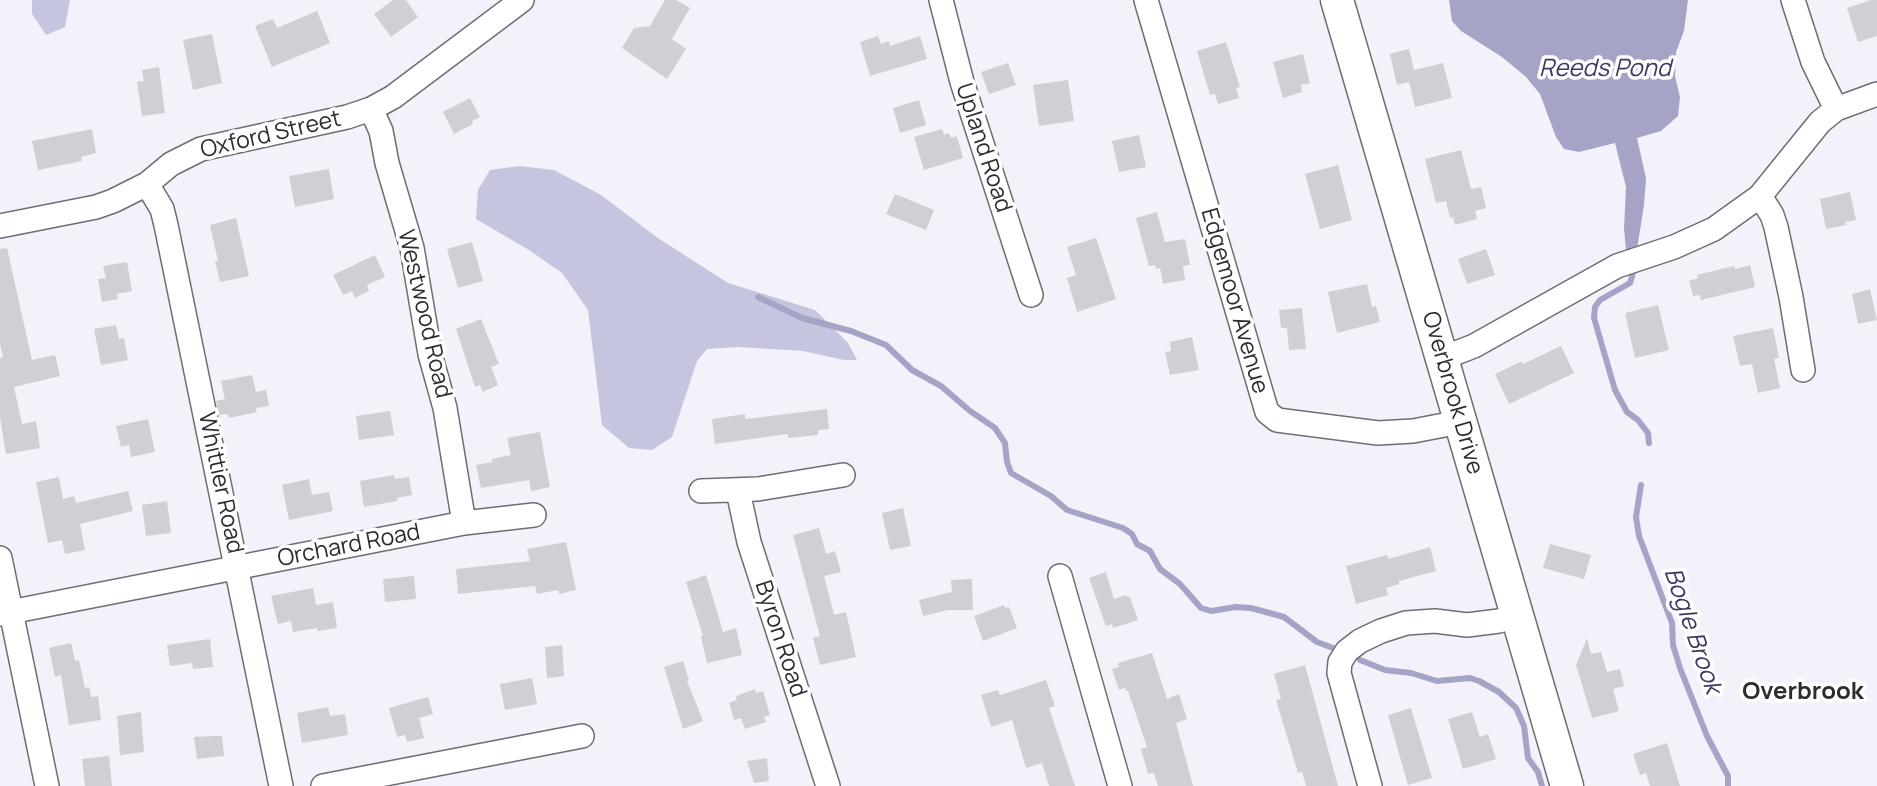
<!DOCTYPE html>
<style>
body{margin:0}
canvas{display:block;background:#f3f2fa}
</style>
<canvas width="1877" height="786"></canvas>
<script>
const g = document.querySelector('canvas').getContext('2d');
g.lineJoin = 'round';
function paint(path, color) { g.fillStyle = color; g.fill(path, 'evenodd'); }
const shape = rows => new Path2D(rows.map(r => 'M' + r).join(''));
function strokePath(path, color, width, dash) { g.strokeStyle = color; g.lineWidth = width; g.lineCap = dash ? 'butt' : 'round'; g.setLineDash(dash || []); g.stroke(path); }
function label(font, color, halo, rows, align = 'center') {
  g.font = font + ' Manrope,sans-serif'; g.lineWidth = 7; g.setLineDash([]); g.textBaseline = 'middle'; g.strokeStyle = halo; g.fillStyle = color; for (const [text, x, y, turn = 0] of rows) {
    g.save(); g.translate(x, y); g.rotate((+turn || 0) * Math.PI / 180); g.textAlign = isNaN(turn) ? turn : align; if (halo) g.strokeText(text, 0, 0); g.fillText(text, 0, 0); g.restore();
  }
}
paint(shape([
 [32,0,70,0,65,27,46,35,32,14],
 [519,166,554,170,601,195,658,238,728,283,815,310,848,343,857,360,844,360,803,351,738,347,707,349,697,361,672,437,652,450,629,448,602,425,588,310,562,273,529,250,476,219,478,190,490,170]
]), '#c6c5df');
paint(shape([
 [1449,0,1688,0,1684,31,1676,52,1675,76,1680,97,1678,116,1661,131,1637,138,1646,178,1644,205,1637,249,1626,251,1624,228,1626,187,1615,143,1579,152,1564,149,1556,137,1540,94,1526,77,1502,57,1461,31,1452,21]
]), '#a5a4c6');
strokePath(shape([
 [1633,273,1630,283,1600,300,1595,307,1594,318,1615,390,1627,412,1638,420,1648,433,1649,443],
 [758,297,802,318,851,331,886,345,912,370,941,386,970,411,995,428,1005,443,1007,462,1011,473,1051,496,1067,510,1123,528,1132,534,1137,544,1150,551,1160,569,1180,584,1201,608,1211,611,1236,607,1251,608,1284,617,1317,642,1333,648],
 [1641,485,1636,517,1639,536,1672,623,1673,645,1680,668,1707,736,1728,776,1728,786],
 [1360,660,1385,670,1411,673,1437,681,1470,678,1479,681,1499,692,1516,708,1524,726,1528,758,1538,772,1542,786]
]), '#a5a4c6', 6);
paint(shape([
 [393,0,406,0,418,17,391,37,374,14],
 [665,0,676,0,690,8,672,39,686,49,667,79,622,48,634,28,650,26],
 [1871,0,1877,0,1877,36,1858,42,1847,8],
 [317,11,330,43,272,67,255,26,273,19,277,28],
 [212,34,222,83,193,90,183,40],
 [878,36,881,44,889,41,890,46,920,36,927,59,870,76,860,42],
 [1226,42,1240,87,1236,88,1239,98,1218,104,1215,94,1210,95,1197,51],
 [1409,49,1414,70,1443,63,1452,98,1415,107,1409,82,1397,85,1390,54],
 [1303,54,1310,83,1301,85,1302,92,1283,98,1273,62],
 [1008,63,1016,85,989,94,981,72],
 [159,67,165,113,142,116,137,82,144,81,142,70],
 [1068,80,1074,121,1039,126,1033,85],
 [470,98,480,117,472,121,473,124,454,134,443,112],
 [919,100,926,125,900,133,893,108],
 [92,129,96,153,81,157,82,161,38,170,32,141],
 [942,129,944,135,949,133,951,138,957,136,963,158,924,170,914,137],
 [1139,135,1146,167,1119,172,1112,141],
 [1461,150,1471,189,1481,187,1486,208,1475,211,1477,219,1455,225,1453,217,1450,218,1446,201,1436,203,1425,159],
 [1338,165,1352,220,1320,229,1305,174],
 [329,169,334,199,295,207,289,176],
 [1850,192,1856,220,1845,222,1846,225,1826,229,1820,199],
 [895,194,934,210,926,230,886,214],
 [1157,212,1165,242,1185,239,1190,265,1183,266,1185,280,1163,284,1160,268,1156,269,1155,265,1149,266,1136,218],
 [236,218,249,276,220,282,215,261,218,261,210,225],
 [1096,238,1116,299,1077,312,1067,278,1076,275,1067,247],
 [472,242,483,281,458,288,447,249],
 [7,248,32,360,55,355,60,376,14,387,22,424,36,421,40,448,6,454,0,417,0,358,3,357,0,344,0,249],
 [1486,249,1495,275,1467,284,1458,259],
 [375,255,385,277,367,285,369,291,355,298,352,291,343,295,333,275],
 [127,262,132,291,117,294,118,299,102,302,98,279,106,278,103,266],
 [1750,265,1755,287,1701,300,1700,295,1693,296,1689,281,1698,278,1697,275,1734,266,1735,269],
 [1367,284,1372,307,1376,306,1380,322,1337,333,1328,292],
 [1870,289,1877,320,1858,324,1852,294],
 [1658,305,1669,350,1635,358,1625,313],
 [1302,308,1306,349,1289,350,1287,328,1281,328,1279,310],
 [481,319,499,364,491,367,498,385,483,392,480,385,475,387,456,329],
 [116,325,119,339,124,338,128,360,101,365,94,329],
 [1773,328,1779,358,1774,359,1780,388,1758,393,1752,364,1740,366,1733,336],
 [1192,337,1199,370,1170,375,1165,352,1171,351,1170,342],
 [1561,346,1574,373,1509,404,1495,374,1522,361,1523,364],
 [252,375,256,392,266,390,269,406,256,408,257,412,229,418,228,414,219,415,216,401,225,399,221,381],
 [827,409,829,429,818,430,818,435,788,438,788,434,715,444,712,419,745,414,745,419],
 [390,411,394,435,359,440,356,416],
 [148,419,155,452,131,457,129,445,121,447,116,426],
 [540,432,550,487,531,491,529,480,481,488,476,465,492,462,492,459,511,455,507,438],
 [394,475,395,479,409,477,412,495,397,498,397,501,364,507,360,481],
 [59,477,63,499,74,496,76,503,128,491,133,511,80,524,85,550,65,554,62,540,48,543,36,482],
 [309,479,312,495,329,492,333,511,289,520,282,485],
 [167,501,171,533,146,536,142,505],
 [903,508,911,546,890,550,882,513],
 [819,528,826,554,835,551,841,572,824,576,834,615,846,612,856,657,820,665,813,638,820,636,793,535],
 [566,542,576,590,559,594,558,590,537,594,535,586,458,594,456,569,530,561,527,549],
 [1550,544,1591,555,1584,579,1543,568],
 [1430,547,1436,571,1399,581,1399,584,1386,588,1388,595,1356,604,1346,566,1387,555,1388,559],
 [1106,572,1114,599,1126,595,1127,597,1130,597,1138,620,1113,628,1112,624,1106,626,1089,578],
 [706,575,723,632,736,628,742,655,707,663,701,637,703,636,686,582],
 [414,576,416,599,385,602,383,579],
 [972,579,973,610,948,610,923,616,919,600,952,592,951,580],
 [313,588,316,605,333,602,337,628,318,631,317,628,293,632,291,621,278,624,271,596],
 [1004,605,1005,608,1009,607,1017,628,983,641,974,616],
 [1587,638,1591,654,1601,652,1607,672,1620,669,1624,686,1613,689,1619,711,1592,718,1576,665],
 [210,639,213,667,193,669,192,663,170,666,167,645],
 [71,643,75,661,79,660,85,688,89,687,91,697,98,696,101,720,69,725,61,675,55,677,49,648],
 [562,645,564,676,547,678,545,647],
 [1152,653,1167,699,1179,694,1187,719,1176,723,1193,786,1158,786,1154,773,1148,774,1141,749,1147,747,1128,691,1126,691,1125,688,1119,690,1112,669,1119,667,1118,663],
 [683,661,689,680,687,681,703,721,683,729,664,667],
 [1305,665,1338,786,1306,786,1302,772,1298,773,1276,700,1281,699,1274,674],
 [532,678,537,704,505,710,500,684],
 [1046,680,1055,706,1049,708,1075,786,1049,786,1042,763,1026,768,1012,720,991,727,981,695,998,690,1000,695],
 [755,689,756,693,763,691,770,715,764,717,766,722,745,729,741,718,734,720,729,703,737,700,736,696],
 [428,697,433,714,419,718,424,738,407,742,405,735,397,737,389,708],
 [328,707,330,716,345,714,348,735,302,743,297,713],
 [1411,708,1432,778,1408,785,1388,715],
 [141,712,144,752,120,755,117,716],
 [1472,712,1480,737,1488,734,1496,759,1463,769,1448,719],
 [215,736,222,736,224,756,197,759,194,737],
 [1667,743,1680,786,1650,786,1646,773,1640,775,1633,754],
 [109,756,112,786,85,786,82,759],
 [767,758,769,781,754,783,747,761]
]), '#cfcfd6');
const street = shape([
 [941,0,962,82,1031,295],
 [1146,0,1267,412,1277,420,1378,433,1413,431,1460,422],
 [1793,0,1813,62,1836,109],
 [371,109,381,131,387,163,412,248,430,354,445,408,464,523],
 [147,184,162,209,166,225,281,786],
 [1760,196,1772,215,1776,227,1791,297,1803,370],
 [0,226,96,207,113,201,147,184,171,164,201,149,347,117,371,109,393,97,522,0],
 [1443,358,1474,346,1617,266,1674,247,1714,229,1760,196,1820,122,1836,109,1877,94],
 [701,491,758,489,843,475],
 [738,491,749,542,828,786],
 [0,558,47,786],
 [1060,576,1120,786],
 [0,614,464,523,534,515],
 [323,786,582,736],
 [1370,786,1339,673,1340,662,1347,651,1360,641,1381,631,1406,623,1435,621,1467,625,1499,621,1517,615]
]);
const secondary = shape([
 [1337,0,1567,786]
]);
strokePath(street, '#6d6d74', 26);
strokePath(secondary, '#6d6d74', 35);
strokePath(street, '#fff', 23);
strokePath(secondary, '#fff', 32);
label('23px', '#2c2c2f', '#fff', [
 ["Oxford Street",271,135,-13],
 ["Upland Road",983,148,72],
 ["Edgemoor Avenue",1234,301,74],
 ["Westwood Road",424,314,77],
 ["Overbrook Drive",1452,393,74],
 ["Whittier Road",220,483,78],
 ["Orchard Road",349,546,-11],
 ["Byron Road",780,639,72]
]);
label('italic 24px', '#3d3967', '#fff', [
 ["Reeds Pond",1605,69],
 ["Bogle Brook",1692,631,71]
]);
label('bold 24px', '#2c2c2f', '#fff', [
 ["Overbrook",1803,692]
]);
</script>
